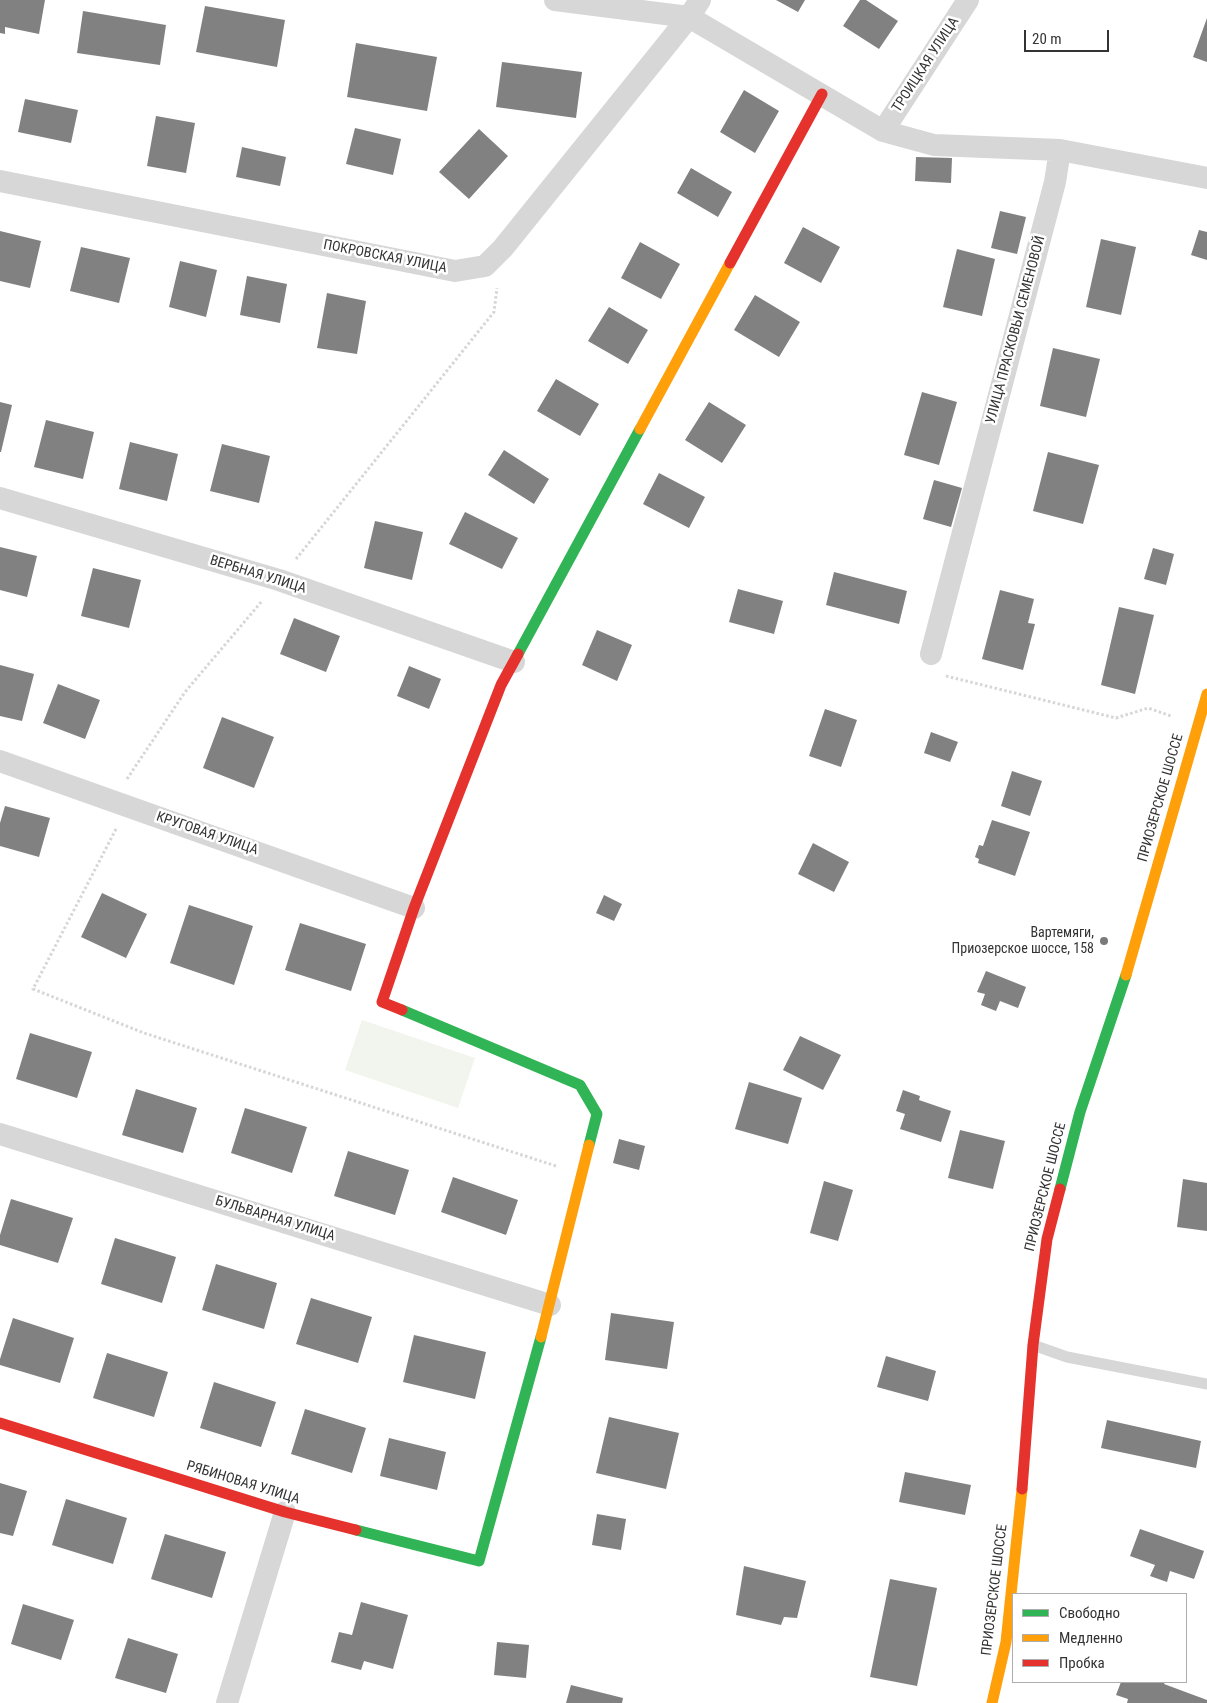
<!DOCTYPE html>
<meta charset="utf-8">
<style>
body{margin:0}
#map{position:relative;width:1207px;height:1703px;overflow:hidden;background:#fff;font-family:"Roboto Condensed",sans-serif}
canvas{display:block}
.legend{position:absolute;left:1012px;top:1593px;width:175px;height:90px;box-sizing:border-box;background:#fff;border:1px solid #adadad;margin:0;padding:6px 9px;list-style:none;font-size:15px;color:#333}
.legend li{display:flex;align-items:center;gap:10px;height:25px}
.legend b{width:25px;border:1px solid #adadad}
.scale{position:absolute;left:1024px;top:30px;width:85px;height:22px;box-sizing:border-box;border:2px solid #333;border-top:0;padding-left:6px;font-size:15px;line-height:18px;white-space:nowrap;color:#333;-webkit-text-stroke:4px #fff;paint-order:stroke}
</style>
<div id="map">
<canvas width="1207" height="1703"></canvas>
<ul class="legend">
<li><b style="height:6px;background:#30b455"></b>Свободно</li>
<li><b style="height:6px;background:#ff9f0a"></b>Медленно</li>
<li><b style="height:6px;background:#e5322d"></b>Пробка</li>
</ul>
<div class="scale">20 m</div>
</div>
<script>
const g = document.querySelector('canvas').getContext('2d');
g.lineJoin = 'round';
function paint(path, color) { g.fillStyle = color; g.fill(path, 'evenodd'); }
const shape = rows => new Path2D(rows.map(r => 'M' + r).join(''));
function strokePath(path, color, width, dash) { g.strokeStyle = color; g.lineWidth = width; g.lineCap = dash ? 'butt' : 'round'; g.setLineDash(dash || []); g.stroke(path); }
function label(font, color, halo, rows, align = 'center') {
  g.font = font + ' "Roboto Condensed",sans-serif'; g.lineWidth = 5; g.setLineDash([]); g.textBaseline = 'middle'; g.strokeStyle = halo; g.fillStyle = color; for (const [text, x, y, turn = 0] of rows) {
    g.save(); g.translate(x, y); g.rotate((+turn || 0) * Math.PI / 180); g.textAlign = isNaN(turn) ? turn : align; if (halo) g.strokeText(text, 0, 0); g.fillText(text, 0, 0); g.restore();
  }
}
paint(shape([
 [362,1020,475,1058,458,1108,345,1070]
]), '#f1f5ed');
paint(shape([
 [0,0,45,0,39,34,5,27,5,34,0,33],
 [776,0,805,0,798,12],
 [860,0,866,0,898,21,879,49,843,26],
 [205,6,285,20,277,67,196,52],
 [83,11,166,25,160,65,77,53],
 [1207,18,1207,62,1193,57],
 [356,43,437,57,427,111,347,97],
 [502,62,582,72,576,118,496,107],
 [744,90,779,111,755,153,720,132],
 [25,99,78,110,71,143,18,132],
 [156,116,195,123,186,173,147,166],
 [355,128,401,139,393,175,346,164],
 [479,129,508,156,469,199,439,172],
 [242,147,286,157,280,186,236,177],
 [916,157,952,158,951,183,915,181],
 [691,168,732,192,718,217,677,193],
 [1000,211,1026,217,1017,254,991,248],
 [803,227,840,247,821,283,784,263],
 [1199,230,1207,232,1207,260,1191,255],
 [0,231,41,241,30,288,0,281],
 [1101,239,1136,247,1121,315,1086,307],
 [640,242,680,264,661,299,621,278],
 [81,247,130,258,119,303,70,291],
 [957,249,995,259,982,316,943,307],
 [180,261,217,270,206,317,169,307],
 [247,276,287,284,280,323,240,315],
 [327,293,366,301,357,354,317,348],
 [755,295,800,322,779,357,734,330],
 [609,307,648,330,628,364,588,341],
 [1053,348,1100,359,1086,417,1040,406],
 [556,379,599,404,580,436,537,411],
 [922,392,957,402,939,465,904,455],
 [0,402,12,405,1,452,0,452],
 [709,402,746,425,722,463,685,440],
 [46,420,94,432,83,479,34,467],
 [130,442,178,454,167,501,119,489],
 [222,444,270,456,259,503,210,491],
 [504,450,549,479,534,504,488,475],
 [1048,452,1099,465,1083,524,1033,511],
 [659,473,705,497,689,528,643,504],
 [934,480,962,488,951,527,923,519],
 [465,512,518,538,502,569,449,544],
 [375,521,423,532,412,580,364,568],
 [0,547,37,556,27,597,0,590],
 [1153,548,1174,554,1166,585,1144,579],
 [93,568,141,580,129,628,81,616],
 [834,572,907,591,899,624,826,605],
 [738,589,783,601,774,634,729,622],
 [1000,590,1034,599,1028,623,1035,624,1023,670,982,659],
 [1119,607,1154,615,1135,694,1101,685],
 [294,618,340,636,326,672,280,654],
 [597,630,632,645,617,681,582,665],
 [0,665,34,674,22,721,0,716],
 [409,666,441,679,429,709,397,696],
 [58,684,100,700,85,739,43,723],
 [825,709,857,720,841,767,809,756],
 [222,717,274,737,254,788,203,768],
 [931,732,958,742,950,762,924,753],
 [1012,771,1042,781,1030,816,1001,806],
 [5,806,50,818,39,857,0,846,0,823],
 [992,820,1030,832,1015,876,978,863,979,859,975,857,979,845,983,846],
 [813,843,849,862,834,892,798,874],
 [102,893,147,914,126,958,81,937],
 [604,895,622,904,614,921,596,913],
 [189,905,253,926,234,985,170,963],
 [300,923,366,944,351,991,285,970],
 [986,971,1026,987,1018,1008,1000,1001,996,1011,981,1005,985,994,977,992],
 [30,1033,92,1052,77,1098,16,1079],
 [800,1036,841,1055,823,1090,783,1070],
 [749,1082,802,1098,788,1144,735,1129],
 [136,1089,197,1108,183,1153,122,1135],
 [903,1090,920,1096,919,1100,951,1111,941,1142,900,1129,905,1114,896,1111],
 [245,1108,307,1127,292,1173,231,1153],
 [960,1130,1005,1141,993,1189,948,1178],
 [619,1139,645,1146,639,1170,613,1163],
 [348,1151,409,1170,395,1215,334,1196],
 [453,1177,518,1200,506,1235,441,1212],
 [1183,1179,1207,1183,1207,1231,1177,1227],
 [824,1181,853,1190,838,1241,810,1233],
 [11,1199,73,1218,58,1263,0,1245,0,1235],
 [115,1238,176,1257,162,1303,101,1284],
 [216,1264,277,1283,264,1329,202,1310],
 [311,1298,372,1317,358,1363,296,1344],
 [611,1313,674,1322,667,1369,605,1360],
 [13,1318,74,1338,60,1383,0,1365,0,1359],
 [414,1335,486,1352,475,1399,403,1382],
 [107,1353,168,1372,154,1417,93,1398],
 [886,1356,936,1371,928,1401,877,1387],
 [214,1382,276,1402,261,1447,200,1428],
 [305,1409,366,1428,352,1473,291,1454],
 [609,1417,679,1433,666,1489,596,1473],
 [1107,1420,1201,1441,1196,1468,1101,1448],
 [389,1438,446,1452,437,1490,380,1476],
 [905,1472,971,1485,965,1515,899,1502],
 [0,1483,27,1491,13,1536,0,1533],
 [66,1499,127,1518,113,1564,52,1545],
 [597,1514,626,1519,621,1550,592,1545],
 [1140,1529,1204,1551,1194,1579,1170,1571,1167,1582,1150,1576,1155,1565,1130,1556],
 [165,1534,226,1552,212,1598,151,1579],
 [744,1566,806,1581,797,1618,784,1617,781,1625,736,1615],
 [890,1579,937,1588,917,1686,870,1677],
 [361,1602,408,1615,393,1669,364,1661,361,1670,331,1662,339,1632,352,1635],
 [23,1604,74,1620,61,1660,11,1644],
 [128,1638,178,1654,166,1693,115,1678],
 [497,1642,529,1645,526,1678,494,1675],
 [1121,1682,1165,1682,1164,1684,1207,1700,1207,1703,1127,1703,1128,1699,1116,1695],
 [571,1685,623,1698,622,1703,566,1703]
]), '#818181');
strokePath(shape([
 [296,559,494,312,497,288],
 [946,676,1116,718,1148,708,1171,716],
 [127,779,185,692,262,601],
 [116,829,33,989,144,1033,556,1166]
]), '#d6d6d6', 3, [2.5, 2.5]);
strokePath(shape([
 [1033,1345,1067,1357,1207,1384]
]), '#d7d7d7', 11);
strokePath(shape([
 [555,0,689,17,883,131,934,145,1060,150],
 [883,131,968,0],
 [0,181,455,271,485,266,503,248,689,17,700,0],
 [0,498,279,580,514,662],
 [931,654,1055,182,1060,150,1207,178],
 [0,761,414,908],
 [0,1134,550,1305],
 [227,1703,285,1512]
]), '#d7d7d7', 22);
strokePath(shape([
 [518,654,640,429],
 [402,1010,580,1085,597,1114,589,1145],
 [1060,1189,1080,1112,1126,975],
 [356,1530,479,1561,541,1337]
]), '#30b455', 11);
strokePath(shape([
 [640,429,730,263],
 [1126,975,1207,694],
 [541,1337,589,1145],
 [992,1703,1006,1642,1022,1489]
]), '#ff9f0a', 11);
strokePath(shape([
 [730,263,822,94],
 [402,1010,382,1002,414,908,501,685,518,654],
 [0,1423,285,1512,356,1530],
 [1022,1489,1033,1345,1047,1239,1060,1189]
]), '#e5322d', 11);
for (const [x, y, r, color] of [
 [1104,941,5,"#7a7a7a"]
]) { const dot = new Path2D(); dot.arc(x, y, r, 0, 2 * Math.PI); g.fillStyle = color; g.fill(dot); strokePath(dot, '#fff', 2); }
label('14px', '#333', '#fff', [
 ["ТРОИЦКАЯ УЛИЦА",926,65,-57],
 ["ПОКРОВСКАЯ УЛИЦА",385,257,11],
 ["УЛИЦА ПРАСКОВЬИ СЕМЕНОВОЙ",1016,330,-75],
 ["ВЕРБНАЯ УЛИЦА",258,575,17],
 ["ПРИОЗЕРСКОЕ ШОССЕ",1161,798,-74],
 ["КРУГОВАЯ УЛИЦА",207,834,19],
 ["ПРИОЗЕРСКОЕ ШОССЕ",1046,1187,-76],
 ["БУЛЬВАРНАЯ УЛИЦА",275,1219,17],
 ["РЯБИНОВАЯ УЛИЦА",243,1483,17],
 ["ПРИОЗЕРСКОЕ ШОССЕ",995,1590,-83]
]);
label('14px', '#333', '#fff', [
 ["Вартемяги,",1094,933],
 ["Приозерское шоссе, 158",1094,949]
], 'right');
</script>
